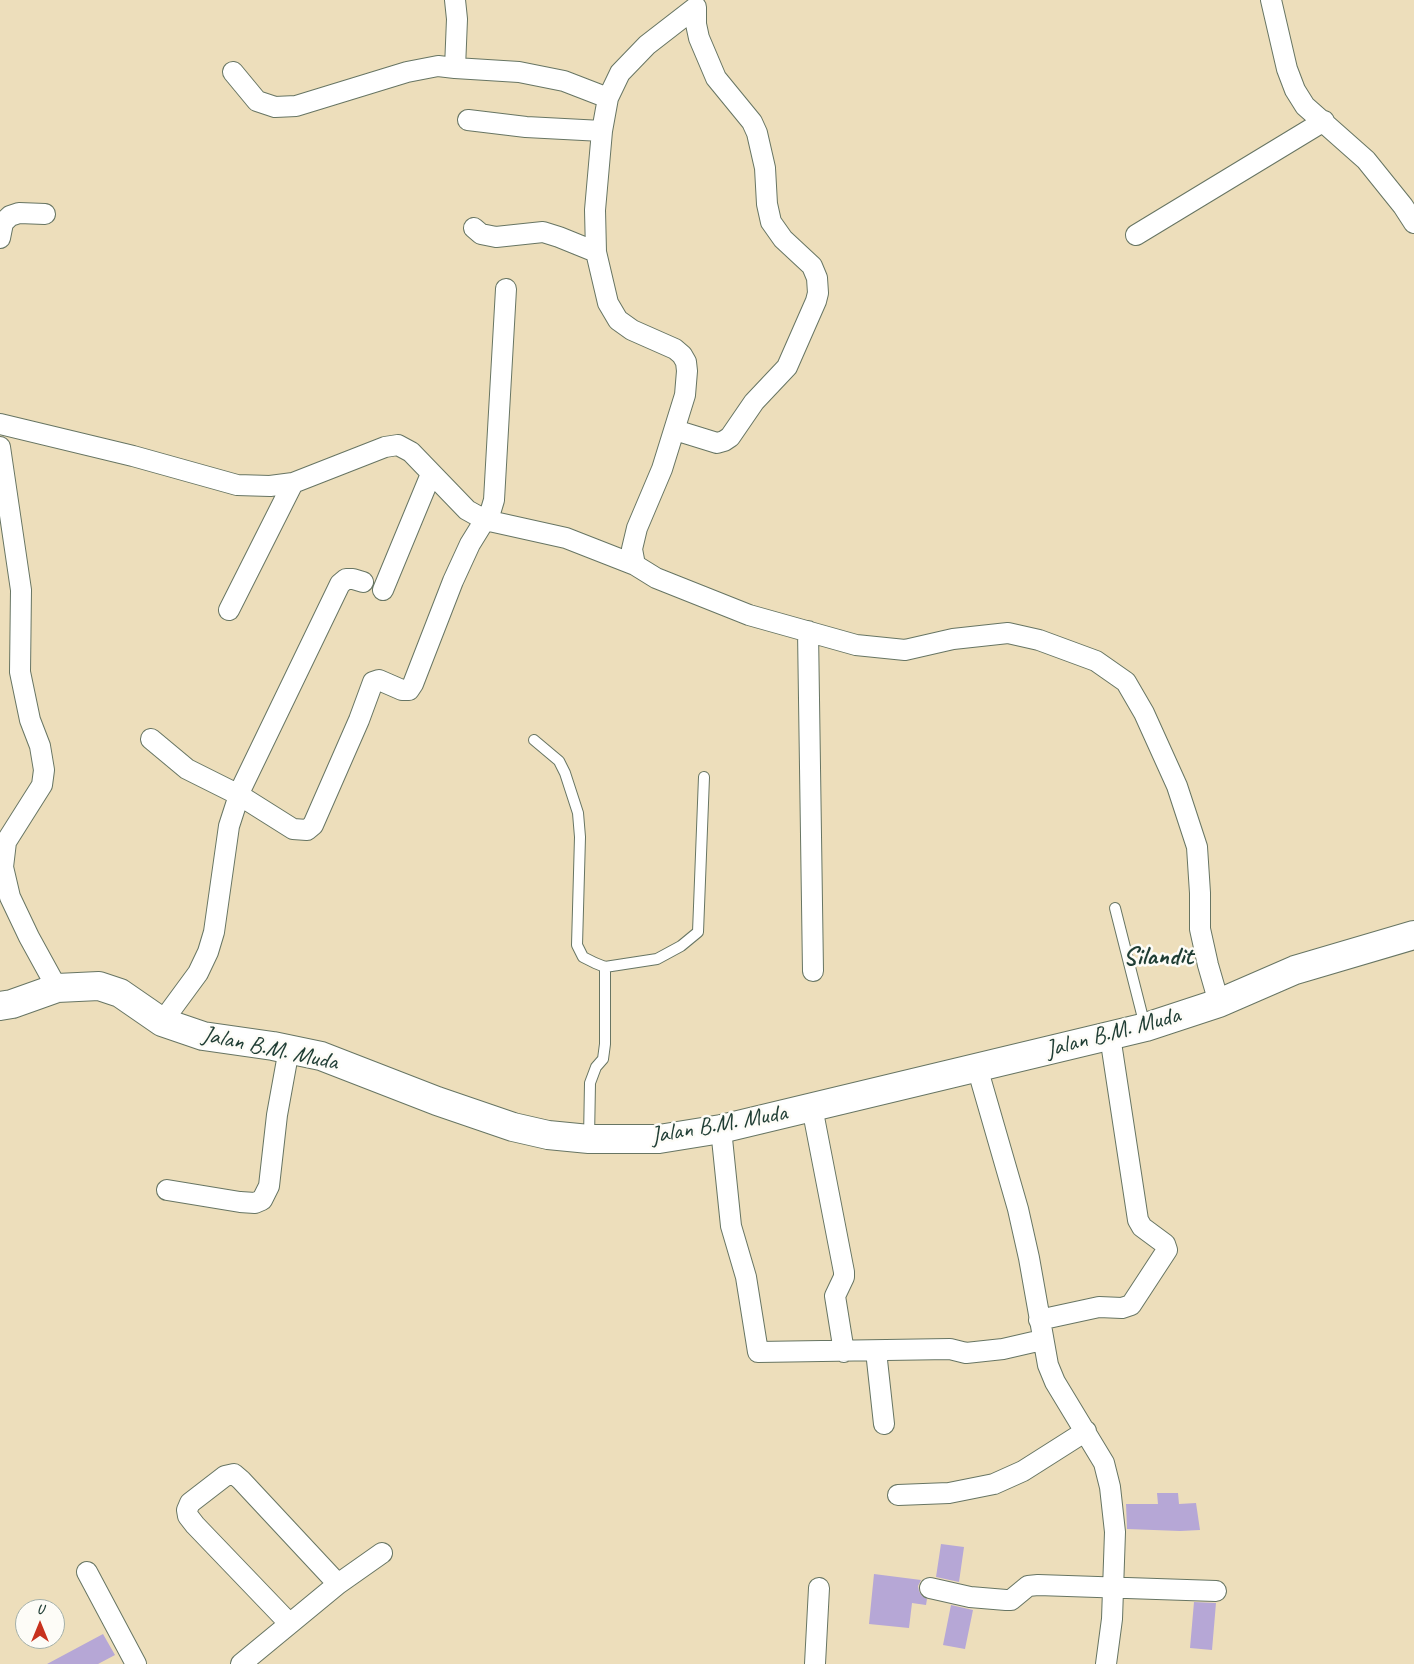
<!DOCTYPE html>
<style>
body{margin:0}
#map{position:relative;width:1414px;height:1664px;overflow:hidden;background:#eddebb;font-family:Caveat,sans-serif}
canvas{display:block}
.north{position:absolute;left:15px;top:1599px;width:50px;height:50px;box-sizing:border-box;background:#fdfcf7;border:1px solid #a4b0a9;border-radius:50%;rotate:0deg;font-size:14px;font-weight:700;line-height:20px;text-align:center;color:#1f3d34}
.north::after{content:'';display:block;margin:auto;width:18px;height:22px;background:#c8321e;clip-path:polygon(50% 0,100% 100%,50% 72%,0 100%)}
</style>
<div id="map">
<canvas width="1414" height="1664"></canvas>
<div class="north">U</div>
</div>
<script>
const g = document.querySelector('canvas').getContext('2d');
g.lineJoin = 'round';
function paint(path, color) { g.fillStyle = color; g.fill(path, 'evenodd'); }
const shape = rows => new Path2D(rows.map(r => 'M' + r).join(''));
function strokePath(path, color, width, dash) { g.strokeStyle = color; g.lineWidth = width; g.lineCap = dash ? 'butt' : 'round'; g.setLineDash(dash || []); g.stroke(path); }
function label(font, color, halo, rows, align = 'center') {
  g.font = font + ' Caveat,sans-serif'; g.lineWidth = 5; g.setLineDash([]); g.textBaseline = 'middle'; g.strokeStyle = halo; g.fillStyle = color; for (const [text, x, y, turn = 0] of rows) {
    g.save(); g.translate(x, y); g.rotate((+turn || 0) * Math.PI / 180); g.textAlign = isNaN(turn) ? turn : align; if (halo) g.strokeText(text, 0, 0); g.fillText(text, 0, 0); g.restore();
  }
}
paint(shape([
 [1157,1493,1178,1493,1179,1504,1196,1503,1200,1530,1180,1531,1127,1529,1126,1504,1158,1504],
 [941,1544,964,1547,959,1582,936,1577],
 [874,1574,921,1580,918,1586,919,1591,922,1596,927,1599,926,1605,912,1603,909,1628,869,1624],
 [1194,1602,1216,1603,1212,1650,1190,1648],
 [951,1605,973,1610,965,1649,943,1645],
 [103,1634,115,1655,98,1664,47,1664]
]), '#b6a7d6');
const lane = shape([
 [534,740,559,761,565,773,578,813,580,837,577,945,583,957,595,963,605,967,605,1044,603,1059,596,1067,590,1083,589,1138],
 [1115,908,1145,1026],
 [605,967,657,959,681,946,698,932,704,777]
]);
const street = shape([
 [455,0,457,19,455,68,519,72,564,81,608,98],
 [1271,0,1287,69,1295,90,1305,106,1366,160,1403,206,1414,223],
 [233,72,257,101,275,107,296,106,407,72,438,66,455,68],
 [468,120,526,127,602,131],
 [474,228,481,234,496,237,543,232,559,237,596,252],
 [1136,235,1324,121],
 [0,238,3,223,10,216,19,213,45,214],
 [0,424,133,456,237,485,270,486,293,483,385,447,398,445,411,452,467,510,485,520,566,538,635,565],
 [675,430,717,443,724,441,730,437,754,402,787,367,816,301,818,293,817,278,812,266,783,239,771,222,767,204,765,168,757,133,752,122,716,78,699,38,696,24,696,7,647,45,620,73,608,98,602,131,595,210,596,252,608,303,618,320,632,330,675,349,682,355,686,362,687,371,685,395,662,469,637,528,632,549,635,565,656,578,749,615,856,645,905,650,953,639,1008,633,1039,640,1096,661,1126,682,1144,713,1177,786,1197,847,1200,893,1200,929,1208,965,1219,1003],
 [0,447,21,590,20,672,30,720,40,746,44,770,42,785,6,842,3,867,10,897,29,937,57,988],
 [383,590,431,474],
 [229,610,293,483],
 [808,631,813,971],
 [151,739,187,769,239,795,293,829,307,830,313,825,359,720,373,682,379,680,402,690,409,690,413,684,453,581,470,544,491,510,494,500,506,289],
 [162,1022,198,973,208,952,214,932,229,826,241,789,340,584,346,579,353,579,363,582],
 [977,1067,1018,1209,1029,1258,1048,1365,1055,1382,1104,1463,1110,1487,1115,1532,1112,1619,1106,1664],
 [812,1107,844,1272,844,1277,835,1296,844,1352],
 [721,1129,731,1226,746,1277,758,1352,950,1349,966,1353,1003,1349,1042,1340],
 [167,1190,240,1202,255,1203,262,1200,269,1186,277,1115,289,1049],
 [1039,1320,1099,1307,1122,1308,1131,1305,1167,1250,1165,1244,1142,1227,1138,1220,1110,1036],
 [876,1351,884,1424],
 [898,1495,949,1493,994,1484,1023,1471,1086,1431],
 [87,1572,136,1664],
 [930,1588,970,1597,1006,1600,1011,1600,1028,1586,1038,1585,1216,1591],
 [289,1623,195,1525,188,1516,187,1510,190,1503,225,1476,234,1474,241,1480,338,1584],
 [241,1664,338,1584,382,1553],
 [815,1664,819,1588]
]);
const secondary = shape([
 [0,1006,12,1004,57,988,99,986,120,993,162,1022,203,1036,273,1046,321,1056,437,1101,513,1127,548,1135,589,1139,659,1139,721,1129,1146,1027,1219,1003,1295,970,1414,935]
]);
strokePath(lane, '#677563', 12);
strokePath(street, '#677563', 22);
strokePath(secondary, '#677563', 30);
strokePath(lane, '#fff', 10);
strokePath(street, '#fff', 20);
strokePath(secondary, '#fff', 28);
label('24px', '#1f3d34', '#fdfcf7', [
 ["Jalan B.M. Muda",1113,1033,-15],
 ["Jalan B.M. Muda",270,1049,12],
 ["Jalan B.M. Muda",719,1125,-10]
]);
label('bold 26px', '#1f3d34', '#fdfcf7', [
 ["Silandit",1158,957]
]);
</script>
